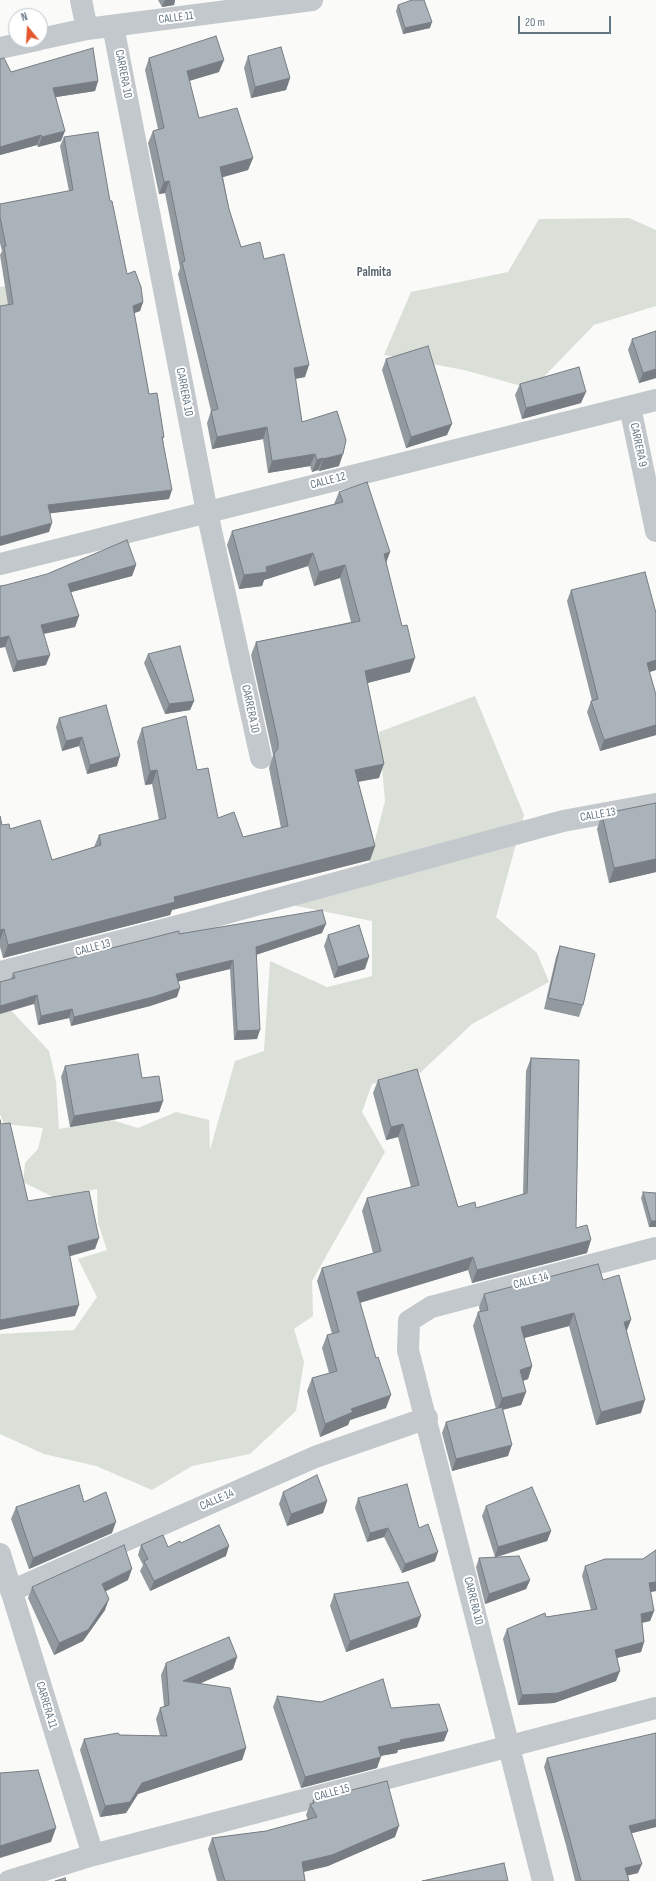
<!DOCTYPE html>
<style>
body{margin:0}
#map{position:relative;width:656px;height:1881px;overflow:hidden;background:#fafaf8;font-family:"Sofia Sans Condensed",sans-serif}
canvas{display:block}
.north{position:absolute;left:8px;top:8px;width:40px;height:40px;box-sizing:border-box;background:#fff;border:1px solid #c1c8cd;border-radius:50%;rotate:342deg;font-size:11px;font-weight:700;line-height:16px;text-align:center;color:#657683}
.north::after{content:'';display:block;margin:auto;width:14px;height:18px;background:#e4572e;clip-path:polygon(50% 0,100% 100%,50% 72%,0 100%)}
.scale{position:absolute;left:518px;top:16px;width:93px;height:18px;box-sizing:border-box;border:2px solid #657683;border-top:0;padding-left:5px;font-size:12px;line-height:14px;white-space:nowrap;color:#657683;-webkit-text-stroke:3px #fff;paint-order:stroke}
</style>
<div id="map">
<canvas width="656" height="1881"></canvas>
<div class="north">N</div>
<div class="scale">20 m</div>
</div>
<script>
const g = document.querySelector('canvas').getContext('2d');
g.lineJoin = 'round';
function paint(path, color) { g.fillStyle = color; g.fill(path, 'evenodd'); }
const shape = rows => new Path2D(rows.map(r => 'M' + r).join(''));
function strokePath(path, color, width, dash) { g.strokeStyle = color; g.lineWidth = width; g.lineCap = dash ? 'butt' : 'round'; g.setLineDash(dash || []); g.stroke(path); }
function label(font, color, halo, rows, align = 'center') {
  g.font = font + ' "Sofia Sans Condensed",sans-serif'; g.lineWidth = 4; g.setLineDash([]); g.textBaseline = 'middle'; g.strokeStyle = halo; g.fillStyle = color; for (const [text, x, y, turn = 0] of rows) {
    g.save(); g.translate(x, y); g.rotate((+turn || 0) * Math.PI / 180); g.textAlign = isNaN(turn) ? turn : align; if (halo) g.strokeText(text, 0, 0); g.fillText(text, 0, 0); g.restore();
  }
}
paint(shape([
 [629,218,656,230,656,306,594,325,532,389,464,370,384,355,411,292,508,272,539,219],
 [7,286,36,303,0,320,0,287],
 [475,696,524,815,496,917,537,953,549,982,472,1024,420,1073,372,1084,362,1112,385,1152,312,1281,313,1316,294,1329,304,1362,296,1411,250,1454,192,1466,152,1490,96,1466,44,1454,0,1434,0,1334,74,1330,97,1297,78,1259,107,1250,98,1223,97,1189,53,1197,23,1182,25,1163,38,1149,43,1128,4,1124,0,1114,0,1010,6,1005,49,1051,56,1081,59,1129,112,1120,138,1128,176,1112,209,1120,210,1150,235,1061,264,1051,270,961,327,987,372,976,372,921,296,906,290,886,366,875,385,801,379,732]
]), '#dadfd7');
strokePath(shape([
 [81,0,87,29],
 [113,26,207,512,261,758],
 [40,39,87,29,312,0],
 [0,48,37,40],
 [630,407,656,531],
 [0,564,656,400],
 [0,972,186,924,563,821,656,804],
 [0,1554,93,1855],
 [11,1591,315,1457,427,1418],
 [9,1881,93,1855,656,1708],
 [543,1881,408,1350,409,1321,431,1307,656,1248]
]), '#c3c8cc', 22);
paint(shape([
 [158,0,175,0,174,5,162,7],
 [398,5,430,28,403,34,396,11],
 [248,56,290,78,286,90,251,98,244,68],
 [149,58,219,72,189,81,199,118,253,158,248,170,223,177,229,209,241,247,264,259,305,377,295,379,302,422,339,466,319,471,318,470,312,472,310,466,268,473,263,439,212,449,207,423,211,411,178,274,180,268,165,193,159,194,148,143,153,131,158,129,145,70],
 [0,59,11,72,98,81,95,91,56,97,61,141,38,147,37,145,0,155],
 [64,137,110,201,127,274,143,302,140,311,134,313,149,394,164,437,163,439,169,499,50,513,49,532,8,305,0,255,2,251,0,243,0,204,69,191,60,146],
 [656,331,656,378,639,383,628,350,632,339],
 [386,359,447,435,406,448,382,370],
 [520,384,581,403,522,419,515,395],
 [339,492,390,552,386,562,410,672,367,683,379,778,358,782,375,846,370,860,172,910,170,915,3,958,0,947,0,816,2,825,10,829,52,860,94,847,99,835,159,820,152,784,145,785,137,742,142,728,197,770,218,818,243,837,281,828,269,768,273,755,251,655,256,642,351,622,340,578,314,586,308,566,264,580,262,586,239,589,227,545,232,531,334,504],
 [136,565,132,576,71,592,79,616,75,627,44,634,46,665,13,672,5,647,0,586],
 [571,590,656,613,656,670,649,672,656,695,656,735,600,751,587,712,591,701,592,701,567,601],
 [148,654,194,701,190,710,165,714,144,663],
 [59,718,117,766,87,774,79,746,62,751,56,727],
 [656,803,656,872,609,883,597,829,602,814],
 [322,933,256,955,257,1039,234,1040,230,969,178,981,177,997,150,1006,71,1026,69,1018,38,1025,34,1004,11,979,13,973,179,934],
 [328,935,365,969,334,978,324,946],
 [560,946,583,1005,579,1017,544,1009,556,957],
 [531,1058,576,1228,587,1253,472,1283,468,1270,360,1303,386,1408,350,1420,348,1425,320,1437,307,1391,312,1378,329,1373,322,1348,327,1335,332,1334,317,1281,322,1268,373,1253,362,1211,367,1198,411,1187,398,1137,386,1140,373,1093,378,1080,458,1207,476,1208,523,1194,526,1071],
 [65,1066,142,1078,163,1101,159,1112,70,1127,61,1077],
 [643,1192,656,1227,649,1227,641,1198],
 [603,1280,627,1332,641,1413,596,1425,569,1326,524,1338,532,1366,528,1379,523,1381,526,1392,521,1405,503,1410,508,1456,452,1471,442,1433,446,1422,496,1409,473,1326,478,1312,480,1312,479,1307,484,1294],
 [283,1492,327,1501,323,1513,287,1526,279,1504],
 [358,1498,419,1528,435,1561,402,1573,384,1537,367,1542,355,1508],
 [84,1502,112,1533,29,1569,11,1519,16,1507],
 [486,1506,551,1531,547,1541,497,1557,530,1580,526,1589,485,1604,476,1567,479,1558,495,1557,482,1516],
 [181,1543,226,1556,150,1591,140,1571,143,1565,138,1555,141,1545,168,1547],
 [656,1550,656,1591,650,1592,654,1611,650,1621,642,1622,644,1642,641,1652,617,1658,616,1681,554,1703,518,1705,503,1639,507,1629,546,1617,591,1610,582,1576,585,1566,643,1559],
 [128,1580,106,1591,105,1610,83,1641,54,1655,28,1598,32,1587],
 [334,1594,417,1627,346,1652,330,1606],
 [237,1657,233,1669,199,1684,246,1748,242,1760,138,1794,126,1813,100,1817,80,1750,84,1739,120,1735,160,1736,156,1719,160,1708,164,1706,161,1675,166,1663],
 [277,1696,321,1702,391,1708,444,1741,398,1750,397,1753,380,1756,377,1768,301,1788,273,1707],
 [547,1758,656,1827,631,1833,638,1873,628,1875,629,1881,575,1881,566,1845,544,1767],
 [313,1800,395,1837,328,1866,304,1872,305,1881,217,1881,208,1849,212,1838,266,1831,308,1820,306,1815,310,1804,312,1804]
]), '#929a9f');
paint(shape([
 [165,0,175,0,174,5,162,7],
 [432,22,430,28,403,34,405,28],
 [224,60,219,72,182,83,187,71],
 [290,78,286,90,251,98,255,87],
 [98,81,95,91,50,98,53,88],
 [65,131,61,141,38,147,42,137],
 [41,135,37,145,0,155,0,147],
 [253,158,248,170,216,179,220,167],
 [169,181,165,193,159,194,164,182],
 [143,302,140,311,129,315,133,306],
 [309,365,305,377,289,380,294,368],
 [656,369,656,378,639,383,643,373],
 [586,392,581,403,522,419,526,408],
 [452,424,447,435,406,448,411,437],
 [267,427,263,439,212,449,217,437],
 [315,454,310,466,268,473,272,461],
 [343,454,339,466,319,471,323,459],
 [323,458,318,470,312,472,317,460],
 [172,490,169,499,45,514,48,505],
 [52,523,49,532,0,546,0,537],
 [390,552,385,566,384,554],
 [313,553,308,566,264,580,262,586,239,589,244,575,266,567],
 [136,565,132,576,64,594,68,584],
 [345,565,340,578,314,586,319,572],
 [79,616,75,627,37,635,41,625],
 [9,636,5,647,0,648,0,638],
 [50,655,46,665,13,672,17,661],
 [415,658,410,672,360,685,365,671],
 [656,660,656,670,643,674,647,663],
 [194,701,190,710,165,714,169,704],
 [656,725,656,735,600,751,604,740],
 [82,737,79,746,62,751,66,741],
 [120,756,117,766,87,774,90,765],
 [384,764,379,778,350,783,355,770],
 [157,770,152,784,145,785,150,771],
 [375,846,370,860,172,910,170,915,3,958,8,945,174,897],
 [656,859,656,872,609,883,614,868],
 [326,924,322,933,252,956,256,947],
 [4,929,0,940,0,930],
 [369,957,365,969,334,978,338,967],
 [233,960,230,969,173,983,176,974],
 [180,988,177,997,150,1006,71,1026,74,1017],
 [37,995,34,1004,0,1014,0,1006],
 [72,1009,69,1018,38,1025,41,1016],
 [260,1030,257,1039,234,1040,237,1031],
 [163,1101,159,1112,70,1127,74,1116],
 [403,1124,398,1137,386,1140,391,1127],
 [651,1221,656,1221,656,1227,649,1227],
 [99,1238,95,1249,64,1258,68,1246],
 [591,1240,587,1253,472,1283,477,1270],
 [473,1257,468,1270,352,1305,357,1292],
 [79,1305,75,1316,0,1330,0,1320],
 [574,1313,569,1326,517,1340,521,1327],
 [631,1320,626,1333,624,1322],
 [532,1366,528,1379,515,1383,520,1370],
 [526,1392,521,1405,497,1411,502,1398],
 [391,1395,386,1408,350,1420,348,1425,320,1437,325,1424,351,1409],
 [645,1400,641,1413,596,1425,601,1412],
 [512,1445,508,1456,452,1471,456,1459],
 [327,1501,323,1513,287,1526,291,1514],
 [116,1522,112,1533,29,1569,33,1558],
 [388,1528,384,1537,367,1542,370,1533],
 [551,1531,547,1541,495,1557,498,1547],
 [229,1546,226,1556,150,1591,154,1581],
 [438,1552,435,1561,402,1573,405,1564],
 [132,1569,128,1580,98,1595,102,1584],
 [530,1580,526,1589,485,1604,489,1594],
 [656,1582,656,1591,645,1593,649,1583],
 [109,1599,105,1610,83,1641,54,1655,59,1643],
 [654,1611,650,1621,638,1624,641,1614],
 [421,1616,417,1627,346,1652,350,1641],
 [644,1642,641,1652,612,1659,615,1650],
 [237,1657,233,1669,178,1693,183,1681],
 [620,1671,616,1681,554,1703,518,1705,522,1695],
 [448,1731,444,1741,398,1750,397,1753,374,1757,378,1747,400,1740],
 [246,1748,242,1760,138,1794,126,1813,100,1817,105,1806,142,1783],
 [381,1757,377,1768,301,1788,305,1777],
 [656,1819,656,1827,625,1835,629,1826],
 [399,1826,395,1837,328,1866,298,1873,302,1862],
 [56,1828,51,1842,0,1858,0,1846],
 [642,1864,638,1873,622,1877,625,1868]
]), '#777d82');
const building = shape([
 [412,0,424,0,432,22,405,28,398,5,412,0],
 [216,36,224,60,187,71,199,118,237,108,253,158,220,167,229,209,241,247,260,242,264,259,284,254,309,365,294,368,302,422,337,411,346,440,343,454,323,459,323,458,317,460,315,454,272,461,267,427,217,437,211,411,218,409,182,262,185,261,169,181,164,182,153,131,164,128,149,58,216,36],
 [281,47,290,78,255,87,248,56,281,47],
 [93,48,98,81,53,88,65,131,42,137,41,135,0,147,0,59,4,58,11,72,93,48],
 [98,132,110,201,112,201,127,274,135,271,141,287,143,302,133,306,149,394,157,393,164,437,162,437,172,490,48,505,52,523,0,537,0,306,13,304,4,246,6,246,0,217,0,204,73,190,64,137,98,132],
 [656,331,656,369,643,373,632,339,656,331],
 [428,346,452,424,411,437,386,359,428,346],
 [579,367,586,392,526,408,520,384,579,367],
 [367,482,390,552,384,554,402,626,407,625,415,658,365,671,384,764,355,770,375,846,174,897,175,902,8,945,4,929,0,930,0,816,2,825,9,824,10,829,40,820,52,860,101,845,99,835,166,818,157,770,150,771,142,728,186,716,197,770,208,768,218,818,234,812,243,837,288,826,274,754,278,748,278,742,256,642,360,621,345,565,319,572,313,553,266,567,267,572,244,575,232,531,343,502,339,492,367,482],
 [127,540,136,565,68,584,79,616,41,625,50,655,17,661,9,636,0,638,0,586,6,585,47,574,127,540],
 [645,572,656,613,656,660,647,663,656,695,656,725,604,740,591,701,598,699,571,590,645,572],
 [180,646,194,701,169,704,148,654,180,646],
 [106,705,120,756,90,765,82,737,66,741,59,718,106,705],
 [656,803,656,859,614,868,602,814,656,803],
 [322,910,326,924,256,947,260,1030,237,1031,233,960,176,974,180,988,153,997,74,1017,72,1009,41,1016,37,995,0,1006,0,982,15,978,13,973,179,931,179,934,322,910],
 [359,925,369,957,338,967,328,935,359,925],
 [560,946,595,954,583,1005,548,998,560,946],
 [138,1054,142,1078,159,1076,163,1101,74,1116,65,1066,138,1054],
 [531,1058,579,1060,576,1228,587,1225,591,1240,477,1270,473,1257,357,1292,376,1358,378,1357,391,1395,351,1409,353,1412,325,1424,312,1378,337,1371,327,1335,339,1332,322,1268,381,1251,367,1198,419,1185,403,1124,391,1127,378,1080,417,1069,458,1207,475,1202,476,1208,527,1193,531,1058],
 [0,1120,1,1124,10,1123,28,1201,89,1191,99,1238,68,1246,79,1305,0,1320,0,1120],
 [643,1192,656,1193,656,1221,651,1221,643,1192],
 [598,1264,603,1280,619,1275,631,1320,624,1322,645,1400,601,1412,574,1313,521,1327,532,1366,520,1370,526,1392,502,1398,478,1312,488,1310,484,1294,598,1264],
 [502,1407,512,1445,456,1459,446,1422,502,1407],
 [317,1475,327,1501,291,1514,283,1492,317,1475],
 [407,1484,419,1528,428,1524,438,1552,405,1564,388,1528,370,1533,358,1498,407,1484],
 [79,1485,84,1502,106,1492,116,1522,33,1558,16,1507,79,1485],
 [532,1487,551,1531,498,1547,486,1506,532,1487],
 [219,1525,229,1546,154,1581,144,1561,148,1559,141,1545,163,1535,168,1547,180,1541,181,1543,219,1525],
 [124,1545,132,1569,102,1584,109,1599,88,1630,59,1643,32,1587,124,1545],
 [656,1550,656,1582,649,1583,654,1611,641,1614,644,1642,615,1650,620,1671,558,1693,522,1695,507,1629,545,1613,546,1617,597,1609,585,1566,605,1559,643,1559,656,1550],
 [519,1556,530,1580,489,1594,479,1558,519,1556],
 [408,1582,421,1616,350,1641,334,1594,408,1582],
 [229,1637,237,1657,183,1681,230,1688,246,1748,142,1783,130,1802,105,1806,84,1739,118,1733,120,1735,167,1736,160,1708,169,1705,166,1663,229,1637],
 [383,1679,391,1708,439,1704,448,1731,400,1740,401,1742,378,1747,381,1757,305,1777,277,1696,321,1702,383,1679],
 [656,1733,656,1819,629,1826,642,1864,625,1868,629,1881,581,1881,569,1836,547,1758,656,1733],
 [38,1770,56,1828,0,1846,0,1773,38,1770],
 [387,1781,399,1826,332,1855,302,1862,305,1881,225,1881,212,1838,266,1831,317,1817,310,1804,314,1803,313,1800,387,1781],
 [504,1863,508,1881,422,1881,504,1863],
 [65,1878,66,1881,55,1881,65,1878]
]);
paint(building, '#aab3b9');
strokePath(building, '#777d82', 1);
label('12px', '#657683', '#fff', [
 ["CALLE 11",176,18,-7],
 ["CARRERA 10",123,74,79],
 ["CARRERA 10",184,392,79],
 ["CARRERA 9",638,445,78],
 ["CALLE 12",328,481,-15],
 ["CARRERA 10",250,709,78],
 ["CALLE 13",598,815,-10],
 ["CALLE 13",93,948,-15],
 ["CALLE 14",531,1281,-15],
 ["CALLE 14",217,1500,-24],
 ["CARRERA 10",473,1601,76],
 ["CARRERA 11",46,1705,73],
 ["CALLE 15",332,1793,-15]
]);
label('bold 13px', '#57646e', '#fff', [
 ["Palmita",374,273]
]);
</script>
